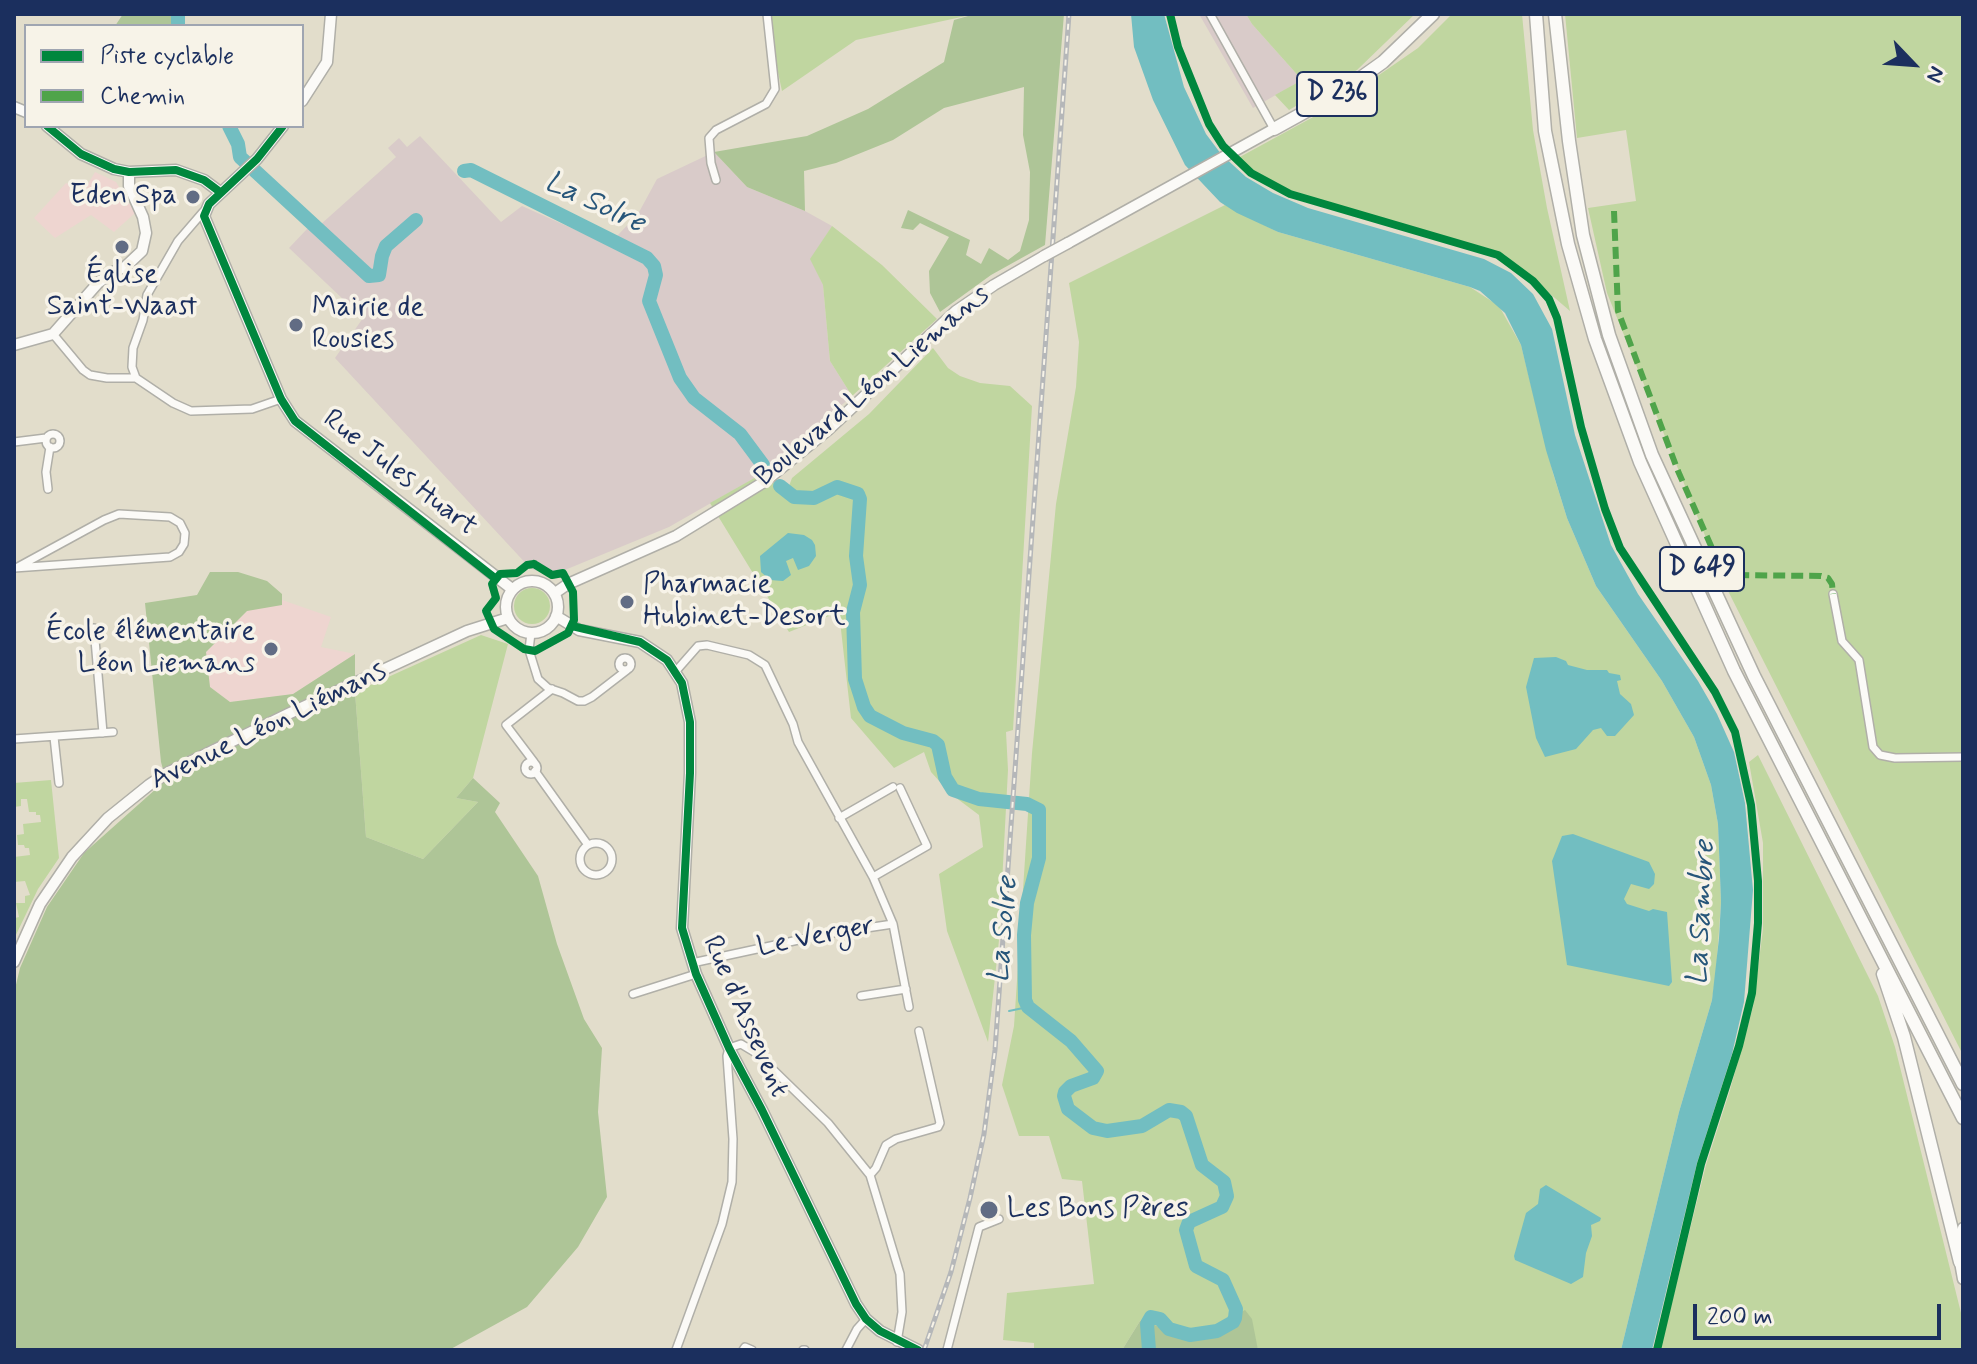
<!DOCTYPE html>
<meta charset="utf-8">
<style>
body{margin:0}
#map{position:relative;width:1977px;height:1364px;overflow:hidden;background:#e2ddcb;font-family:Mynerve,sans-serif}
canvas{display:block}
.frame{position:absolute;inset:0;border:16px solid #1b2f5e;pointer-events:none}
.legend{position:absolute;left:24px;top:24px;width:280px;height:104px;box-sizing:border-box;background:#f7f3e8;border:2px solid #9fa5b1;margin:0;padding:10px 14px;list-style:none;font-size:24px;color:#1b2f5e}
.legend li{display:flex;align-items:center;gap:16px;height:40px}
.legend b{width:40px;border:2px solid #9fa5b1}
.north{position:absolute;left:1873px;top:24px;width:80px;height:80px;-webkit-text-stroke:6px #f7f3e8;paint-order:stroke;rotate:115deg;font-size:22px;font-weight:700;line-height:32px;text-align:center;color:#1b2f5e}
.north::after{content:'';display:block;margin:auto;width:28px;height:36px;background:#1b2f5e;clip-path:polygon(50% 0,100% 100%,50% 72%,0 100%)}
.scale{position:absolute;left:1693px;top:1304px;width:248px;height:36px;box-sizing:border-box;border:4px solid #1b2f5e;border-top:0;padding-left:10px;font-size:24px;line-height:28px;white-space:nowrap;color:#1b2f5e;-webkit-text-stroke:6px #f7f3e8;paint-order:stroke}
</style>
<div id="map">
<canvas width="1977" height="1364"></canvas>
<div class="frame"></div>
<ul class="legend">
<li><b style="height:10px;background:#00873e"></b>Piste cyclable</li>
<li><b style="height:10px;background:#4fa44a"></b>Chemin</li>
</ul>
<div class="north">N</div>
<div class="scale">200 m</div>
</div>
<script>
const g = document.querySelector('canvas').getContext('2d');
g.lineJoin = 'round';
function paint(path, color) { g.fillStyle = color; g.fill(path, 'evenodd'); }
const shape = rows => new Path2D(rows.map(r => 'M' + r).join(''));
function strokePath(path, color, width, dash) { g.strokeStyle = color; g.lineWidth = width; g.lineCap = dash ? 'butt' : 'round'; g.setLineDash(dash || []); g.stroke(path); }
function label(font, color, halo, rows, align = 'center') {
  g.font = font + ' Mynerve,sans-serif'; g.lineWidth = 7; g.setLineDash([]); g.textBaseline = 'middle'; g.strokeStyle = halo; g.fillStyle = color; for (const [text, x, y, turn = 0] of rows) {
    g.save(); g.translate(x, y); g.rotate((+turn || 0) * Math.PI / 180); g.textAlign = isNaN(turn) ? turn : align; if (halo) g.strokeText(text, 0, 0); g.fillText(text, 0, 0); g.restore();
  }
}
paint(shape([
 [95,172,116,182,135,213,114,232,91,215,55,238,34,218,66,183,73,186,75,183,79,186,88,184],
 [282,600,331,617,321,647,355,654,293,694,230,702,210,687,206,652,247,611]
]), '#eed5d0');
paint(shape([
 [1199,14,1246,14,1252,24,1302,80,1253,108],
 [420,136,501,222,522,206,605,243,618,235,638,214,657,179,714,152,747,187,805,211,832,226,811,259,823,285,830,361,852,396,765,472,669,527,560,572,549,575,531,569,335,358,363,318,289,248,307,229,320,225,396,157,388,148,399,138,407,147]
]), '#d9cbc9');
paint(shape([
 [770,14,975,14,856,40,782,91,771,40],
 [1246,14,1317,15,1415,14,1357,70,1289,110,1275,95,1302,80,1252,24],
 [1452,14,1522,14,1533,130,1547,208,1570,311,1505,255,1487,248,1369,217,1285,189,1254,172,1238,158,1337,104,1418,48],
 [1565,14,1963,14,1963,1055,1725,585,1607,293,1588,208,1636,201,1626,130,1577,138],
 [1225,205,1278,232,1470,287,1499,306,1521,345,1553,473,1567,518,1596,586,1662,681,1694,737,1711,785,1718,824,1721,902,1716,974,1712,1000,1679,1112,1621,1350,1258,1350,1255,1340,1236,1319,1223,1330,1190,1336,1168,1332,1144,1319,1140,1321,1122,1350,1034,1350,1034,1343,1003,1340,1007,1293,1094,1284,1082,1181,1062,1179,1049,1136,1019,1136,1002,1085,1014,1026,1032,753,1056,504,1076,387,1079,342,1069,283],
 [832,226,882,265,937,319,852,396,830,361,823,285,810,259],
 [933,348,948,368,960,376,980,383,1010,386,1032,406,1013,730,1006,732,1008,770,999,940,988,1042,947,931,939,874,983,847,979,815,951,794,931,772,924,752,894,768,851,718,839,612,789,632,710,503,765,472,785,497,792,478,869,414],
 '514 606a18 18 0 1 1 36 0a18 18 0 1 1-36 0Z',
 [481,635,508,644,473,778,456,798,478,802,423,859,366,837,355,692],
 [1758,755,1878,996,1895,1047,1963,1321,1963,1350,1660,1350,1706,1165,1730,1090,1753,1007,1763,929,1763,843,1749,762],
 [51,780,59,858,38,889,14,939,15,918,19,917,16,903,25,903,25,896,30,895,25,881,14,882,14,857,30,855,29,848,25,848,24,845,18,845,17,835,24,834,23,824,41,822,40,815,36,815,36,812,29,812,27,799,21,799,21,806,14,807,14,783]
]), '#c0d6a0');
paint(shape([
 [123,14,182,14,183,26,115,26],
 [975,14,1064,14,1045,245,991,275,940,312,930,293,929,271,949,237,920,223,913,230,901,228,908,210,970,240,966,255,981,264,989,248,1008,260,1020,251,1029,220,1030,172,1023,135,1024,87,944,108,893,140,836,163,804,171,805,211,747,187,714,152,807,136,868,109,944,62,954,20],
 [210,572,238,572,267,581,282,594,282,605,247,611,206,652,210,687,230,702,293,694,355,654,355,692,366,837,423,859,478,802,456,798,473,778,500,803,495,812,538,876,557,944,584,1019,602,1048,598,1112,607,1197,578,1247,527,1307,449,1350,14,1350,14,993,20,968,47,907,84,853,166,780,161,762,145,603,197,595],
 [1245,1310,1252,1319,1258,1350,1122,1350,1140,1321,1144,1319,1168,1332,1202,1336,1223,1330,1234,1323,1238,1314]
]), '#aec597');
paint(shape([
 [1131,14,1164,14,1184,87,1206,134,1221,154,1246,177,1273,193,1308,208,1484,259,1511,273,1533,294,1552,329,1575,435,1611,545,1638,594,1698,681,1717,714,1734,752,1745,803,1753,890,1744,1002,1732,1054,1697,1163,1652,1350,1621,1350,1679,1112,1712,1000,1719,938,1721,902,1718,824,1711,785,1694,737,1662,681,1596,586,1567,518,1546,450,1521,345,1505,313,1480,291,1470,287,1278,232,1237,213,1220,202,1185,165,1153,100,1134,47],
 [788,533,804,535,812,540,815,545,816,556,809,566,798,570,793,558,786,561,791,575,783,581,770,580,761,572,760,556],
 [1556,657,1566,661,1568,665,1587,670,1607,670,1609,673,1620,675,1621,680,1617,681,1620,694,1631,704,1634,715,1615,736,1607,736,1601,728,1593,730,1576,749,1545,757,1536,738,1526,687,1534,658],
 [1573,834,1649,862,1655,874,1654,884,1649,889,1631,884,1624,899,1627,904,1649,911,1653,909,1667,912,1672,982,1669,986,1567,965,1552,861,1562,836],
 [1546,1185,1601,1218,1600,1221,1591,1225,1592,1236,1586,1253,1583,1277,1571,1284,1515,1260,1514,1256,1526,1213,1538,1204,1540,1189]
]), '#72bec1');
strokePath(shape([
 [1009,1011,1028,1007]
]), '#72bec1', 2);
strokePath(shape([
 [178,14,178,26],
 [229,126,238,144,240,157,369,276,379,275,382,256,386,246,416,220],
 [464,171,471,170,647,258,654,266,656,275,649,301,680,378,694,398,740,434,763,465],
 [780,486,794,497,814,498,837,487,858,494,860,499,856,556,860,585,853,612,855,679,864,707,870,716,903,733,933,741,938,745,945,777,953,790,979,799,1027,804,1039,810,1039,858,1027,903,1024,935,1025,1000,1028,1007,1071,1041,1097,1071,1093,1078,1071,1086,1065,1092,1064,1096,1068,1109,1093,1128,1107,1131,1142,1126,1169,1110,1181,1112,1186,1116,1202,1165,1224,1182,1227,1196,1222,1207,1189,1222,1186,1230,1196,1266,1223,1280,1236,1309,1235,1318,1233,1322,1217,1331,1190,1335,1169,1329,1160,1319,1151,1317,1147,1324,1149,1350]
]), '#72bec1', 14);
const street = shape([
 [1210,14,1274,129],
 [716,180,711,163,709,138,716,130,766,104,775,89,767,14],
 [53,334,83,370,90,375,107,378,136,378,173,403,191,411,252,409,281,399],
 [136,378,132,367,133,348,143,320,147,295,178,241,203,212],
 '46 441a7 7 0 1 1 14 0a7 7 0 1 1-14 0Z',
 [14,442,46,438],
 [48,489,46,472,50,447],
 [14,568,170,557,179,552,184,544,185,533,180,523,170,517,119,514,104,520,16,568],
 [1833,594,1842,641,1859,660,1873,747,1880,755,1895,758,1963,757],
 [94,628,103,733],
 [531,633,529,650,538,679,548,688,563,693,578,701,584,701,592,697,627,670],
 '619 664a6 6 0 1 1 12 0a6 6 0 1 1-12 0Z',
 [676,671,698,646,707,645,749,655,765,665,793,724,798,742,873,877,893,924,826,934,692,963],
 [54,737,59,783],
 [14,739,113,732],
 [534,762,506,725,552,689],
 '525 768a6 6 0 1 1 12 0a6 6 0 1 1-12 0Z',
 [535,771,588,845],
 [839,818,893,787],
 '580 859a16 16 0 1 1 32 0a16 16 0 1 1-32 0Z',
 [873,877,927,846,900,788],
 [893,924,909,1007],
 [633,994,696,974],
 [861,996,906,989],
 [870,1175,876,1168,886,1145,896,1139,938,1127,940,1123,919,1031],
 [676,1350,722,1224,732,1182,733,1139,727,1056,729,1048,741,1044,756,1053,828,1123,870,1175,900,1274,902,1312,897,1342],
 [743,1350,745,1347,752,1350],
 [803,1350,805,1350],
 [846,1350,857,1329,866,1319],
 [947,1350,979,1227,999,1219]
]);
const secondary = shape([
 [302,101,327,62,331,14],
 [14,107,26,112],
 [47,126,81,154,114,169,129,172,176,170,204,180,220,192],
 [283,126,257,159,209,204,204,216,281,399,295,421,512,589],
 [1068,243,1274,129],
 [14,345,53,334,98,283,113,272,125,267,142,251,146,233,143,217,129,186,129,172],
 '506 607a26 26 0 1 1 52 0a26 26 0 1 1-52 0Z',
 [555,593,568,584,676,536,764,482,828,430,956,311,994,285,1044,256],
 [556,616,579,630,640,642,667,660,682,683,690,722,690,773,682,928,696,974,729,1048,762,1110,856,1304,866,1319,880,1331,918,1350],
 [14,962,40,904,72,857,108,818,149,785,167,773,288,714,467,631,508,618],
 [1963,1228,1960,1262,1963,1279]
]);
const highway = shape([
 [1536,14,1545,131,1568,244,1595,339,1640,462,1734,671,1963,1118],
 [1555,14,1569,141,1583,235,1609,335,1652,455,1754,676,1963,1084],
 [1274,129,1341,92,1383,62,1433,14],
 [1883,974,1904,1037,1960,1262]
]);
strokePath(street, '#b0afa8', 10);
strokePath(secondary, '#b0afa8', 13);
strokePath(highway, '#b0afa8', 15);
strokePath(street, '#fbfaf7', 7);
strokePath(secondary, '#fbfaf7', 10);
strokePath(highway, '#fbfaf7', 12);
const rail = shape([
 [924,1350,951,1272,970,1198,984,1134,995,1050,1069,14]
]);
strokePath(rail, '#b5b7b9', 5);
strokePath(rail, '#f7f3e8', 2, [6]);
const secondaryBridge = shape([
 [1044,256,1068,243]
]);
strokePath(secondaryBridge, '#b0afa8', 13, []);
strokePath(secondaryBridge, '#fbfaf7', 10);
strokePath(shape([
 [1614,211,1618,311,1678,471,1719,564,1725,573,1730,575,1821,576,1828,578,1832,584,1833,594]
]), '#4fa44a', 6, [12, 6]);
strokePath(shape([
 [1170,14,1178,47,1209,124,1223,146,1251,173,1290,194,1498,255,1533,281,1549,299,1557,318,1581,427,1605,509,1620,548,1715,692,1735,732,1751,805,1758,881,1758,923,1752,993,1739,1046,1701,1164,1657,1350],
 [47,126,81,154,114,169,129,172,176,170,204,180,220,192],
 [283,126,257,159,209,204,204,216,281,399,295,421,496,579],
 [534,564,552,575,563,573,573,592,574,620,568,633,535,651,524,649,494,629,486,611,496,598,492,584,500,574,517,573,527,565,534,564],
 [572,626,640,642,667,660,682,683,690,722,690,773,682,928,696,974,729,1048,762,1110,856,1304,866,1319,880,1331,918,1350]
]), '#00873e', 8);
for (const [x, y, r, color] of [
 [193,197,8,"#616c84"],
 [122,247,8,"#616c84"],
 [296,325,8,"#616c84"],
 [627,602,8,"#616c84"],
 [271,649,8,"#616c84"],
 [989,1210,10,"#616c84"]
]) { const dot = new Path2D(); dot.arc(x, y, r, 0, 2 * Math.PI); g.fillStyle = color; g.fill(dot); strokePath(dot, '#f7f3e8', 3); }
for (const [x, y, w] of [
 [1337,94,80],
 [1702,569,84]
]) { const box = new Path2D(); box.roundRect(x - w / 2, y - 22, w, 44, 6); g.fillStyle = '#f7f3e8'; g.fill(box); strokePath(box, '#1b2f5e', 2); }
label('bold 26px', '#1b2f5e', null, [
 ["D 236",1337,94],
 ["D 649",1702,569]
]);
label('28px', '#1b2f5e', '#f7f3e8', [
 ["Eden Spa",177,197,"right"],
 ["Église",122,276,"center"],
 ["Saint-Waast",122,308,"center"],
 ["Mairie de",312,309],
 ["Rousies",312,341],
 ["Pharmacie",643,586],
 ["Hubinet-Desort",643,618],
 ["École élémentaire",255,633,"right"],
 ["Léon Liemans",255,665,"right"],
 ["Les Bons Pères",1007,1210]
], 'left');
label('28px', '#1b2f5e', '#f7f3e8', [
 ["Boulevard Léon Liemans",873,387,-40],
 ["Rue Jules Huart",399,474,38],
 ["Avenue Léon Liémans",269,727,-26],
 ["Le Verger",816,938,-11],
 ["Rue d'Assevent",744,1017,66]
]);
label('italic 30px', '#27567a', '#f7f3e8', [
 ["La Solre",594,204,25],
 ["La Sambre",1703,913,-87],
 ["La Solre",1005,930,-85]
]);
</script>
